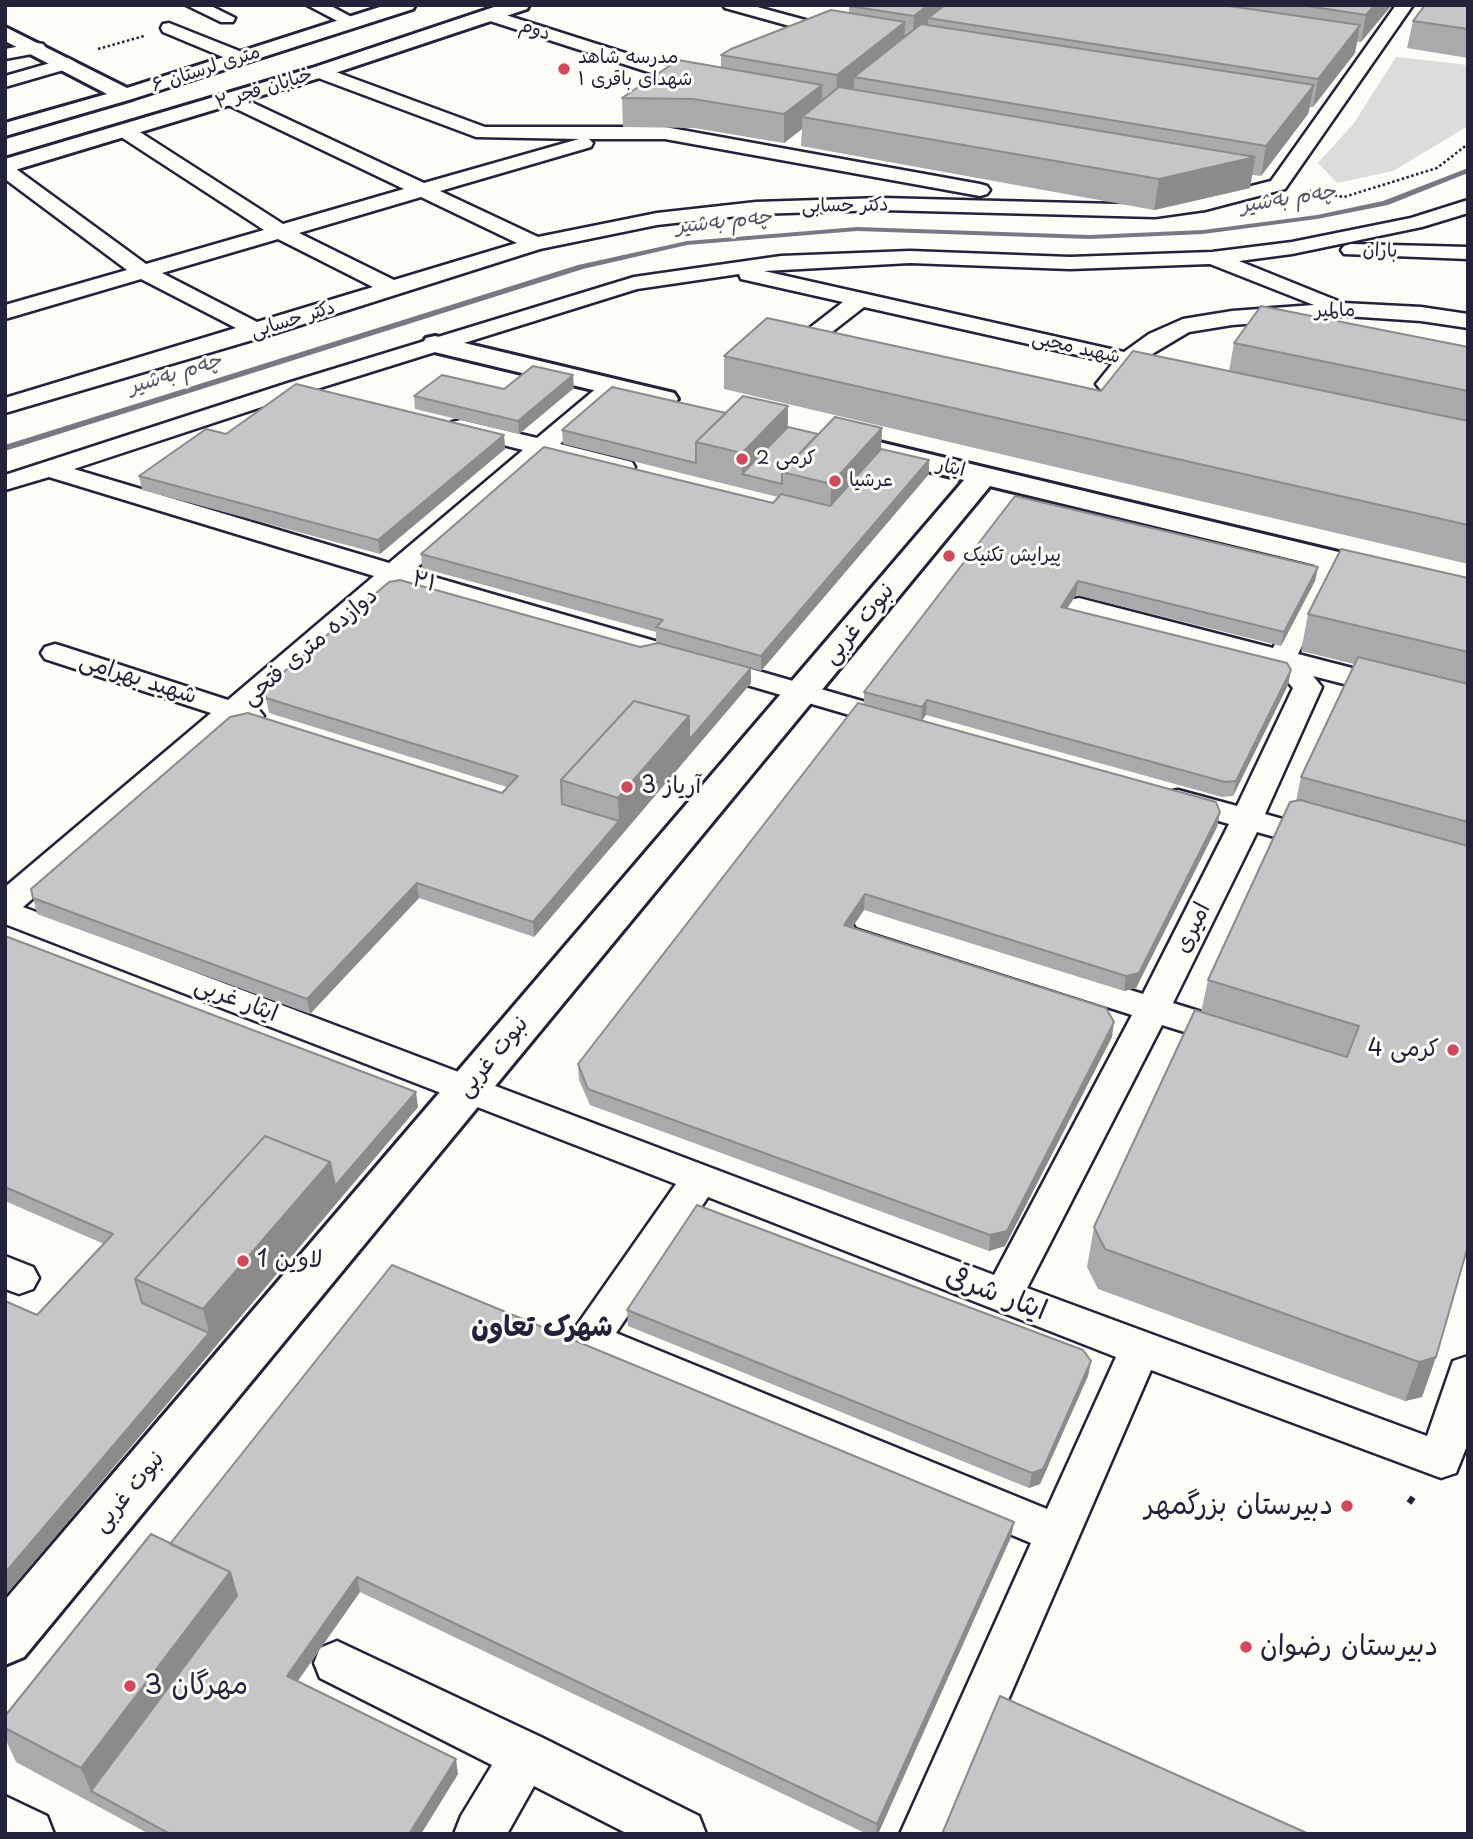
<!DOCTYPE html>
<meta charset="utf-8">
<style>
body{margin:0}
#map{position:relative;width:1473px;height:1839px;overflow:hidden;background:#fdfcf7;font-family:"Playpen Sans",sans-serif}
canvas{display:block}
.frame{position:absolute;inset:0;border:7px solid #22223b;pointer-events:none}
</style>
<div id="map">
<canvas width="1473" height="1839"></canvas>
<div class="frame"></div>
</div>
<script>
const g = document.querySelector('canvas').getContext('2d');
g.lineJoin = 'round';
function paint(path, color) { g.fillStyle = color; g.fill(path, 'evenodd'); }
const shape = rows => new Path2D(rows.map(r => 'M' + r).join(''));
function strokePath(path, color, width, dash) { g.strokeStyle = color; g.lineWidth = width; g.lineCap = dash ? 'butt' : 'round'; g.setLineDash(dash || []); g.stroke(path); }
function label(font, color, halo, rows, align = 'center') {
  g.font = font + ' "Playpen Sans","Playpen Sans Arabic",sans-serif'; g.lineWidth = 6; g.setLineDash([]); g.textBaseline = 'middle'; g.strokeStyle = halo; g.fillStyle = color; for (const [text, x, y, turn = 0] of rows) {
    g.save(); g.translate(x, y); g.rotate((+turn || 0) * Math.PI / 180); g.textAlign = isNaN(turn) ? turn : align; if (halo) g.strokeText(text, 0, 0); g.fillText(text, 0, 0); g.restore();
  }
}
paint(shape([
 [1396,57,1468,65,1468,126,1393,171,1337,183,1318,163,1354,123]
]), '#dddcdb');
paint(shape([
 [1468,168,1468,173,1388,205,1317,219,1203,234,1090,239,857,231,687,245,583,269,5,451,5,445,578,265,687,241,857,227,1090,235,1203,230,1317,215,1383,201,1468,168]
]), '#787885');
const street = shape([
 [186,5,209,5,235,18,233,22,221,22,186,5],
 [307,5,329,5,361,22,353,27,347,26,307,5],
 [723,5,750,5,846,31,848,35,840,40,725,8,723,5],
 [1396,5,1413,5,1285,189,1205,210,1155,217,882,210,756,214,657,225,540,249,266,336,5,413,5,398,236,328,141,279,5,319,5,305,127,270,5,179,5,164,12,166,146,264,264,230,118,135,116,131,118,127,132,127,283,224,404,189,224,103,221,99,224,95,236,95,424,183,579,139,476,137,313,76,310,72,313,68,325,68,485,127,665,127,980,184,987,186,990,190,987,194,980,196,665,139,589,139,593,143,591,147,440,191,538,237,657,213,756,202,882,198,1155,205,1204,198,1271,181,1396,5],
 [421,197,517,243,394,280,299,233,421,197],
 [278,239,373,287,257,322,162,273,278,239],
 [490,10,710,80,713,84,710,88,698,88,484,19,482,15,490,10],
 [169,23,247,54,250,58,241,63,235,62,163,32,161,28,163,24,169,23],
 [37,43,43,44,46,48,43,52,5,59,5,49,37,43],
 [68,58,77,63,74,67,5,87,5,76,68,58],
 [1468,200,1468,213,1422,227,1292,254,1239,261,1343,303,1421,307,1468,314,1468,328,1421,321,1346,316,1232,325,1189,332,1147,357,1156,359,1160,364,1156,369,1148,371,1134,368,1116,389,1108,391,1100,389,1096,384,1113,363,864,307,814,346,821,352,818,357,810,359,789,354,786,349,789,344,843,302,741,279,739,274,637,289,307,392,74,469,389,563,523,450,452,432,449,427,452,422,461,420,537,438,604,382,620,382,624,387,620,392,560,444,632,462,635,467,632,472,623,474,547,456,413,571,907,714,912,720,907,726,897,729,887,726,399,583,254,708,259,710,264,716,259,722,249,725,238,722,23,907,994,1275,1132,1015,857,927,852,919,857,911,869,908,1143,994,1229,824,1167,806,1162,799,1167,792,1178,790,1237,806,1293,688,1273,665,1069,612,1065,606,1069,600,1079,598,1273,648,1317,560,1321,554,1330,552,1339,554,1343,560,1298,654,1468,698,1468,716,1313,676,1322,687,1265,814,1332,833,1337,840,1332,847,1321,850,1257,832,1173,1003,1246,1026,1251,1035,1246,1044,1233,1047,1162,1025,1027,1288,1427,1436,1453,1361,1468,1356,1468,1443,1456,1473,1441,1478,1151,1370,950,1834,900,1834,1031,1543,575,1352,568,1340,575,1328,676,1184,5,924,5,887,211,713,45,659,41,653,45,647,55,644,65,647,228,700,374,576,49,477,5,490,5,475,291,382,634,277,781,256,910,251,1070,257,1212,252,1292,242,1411,218,1468,200],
 [910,263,1070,269,1210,264,1314,305,1232,311,1183,319,1149,334,1124,352,764,271,910,263],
 [708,1197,1116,1357,1047,1509,616,1333,708,1197],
 [1351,244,1468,247,1468,259,1344,254,1341,250,1344,246,1351,244],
 [5,1256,33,1267,39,1278,33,1289,19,1294,5,1289,5,1256],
 [337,1641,543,1738,699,1816,706,1834,628,1834,534,1786,507,1834,454,1834,461,1816,492,1765,320,1678,314,1663,320,1648,337,1641],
 [5,1796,47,1816,54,1834,5,1834,5,1796]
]);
const secondary = shape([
 [386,5,415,5,413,9,132,99,5,136,5,123,107,94,5,41,5,27,127,88,386,5],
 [500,5,529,5,527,9,326,76,5,173,5,159,312,68,500,5],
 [435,336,674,393,678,399,674,405,664,407,426,350,422,344,426,338,435,336],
 [879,442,1468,583,1468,602,990,486,24,1657,5,1665,5,1600,964,480,869,457,865,451,869,445,879,442]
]);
strokePath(street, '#22223b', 5);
strokePath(secondary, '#22223b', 6);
strokePath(shape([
 [98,49,144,36],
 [1310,191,1344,197,1437,168,1468,144]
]), '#22223b', 2.5, [2.5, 2.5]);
strokePath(shape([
 [1409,1503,1417,1492]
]), '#22223b', 6, [7, 7]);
paint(street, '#fdfcf7');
paint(secondary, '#fdfcf7');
paint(shape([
 [850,5,1392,5,1361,42,1357,42,1355,53,1313,107,1310,107,1308,114,1261,176,1252,175,1250,188,1154,210,801,146,802,129,784,143,694,128,623,127,622,98,721,67,721,55,849,13,849,6],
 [1468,5,1468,58,1407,48,1413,21],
 [1234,343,1468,347,1468,564,724,389,724,356,1101,391,1229,371],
 [574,388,519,434,415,409,414,396,504,389],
 [788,406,788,427,818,434,882,428,881,449,929,460,929,474,761,671,656,642,656,632,422,568,421,554,773,503,778,497,563,444,562,430],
 [226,434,504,435,505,449,380,554,142,490,139,476],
 [1015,496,1318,567,1315,581,1281,646,1076,595,1067,608,1291,670,1288,685,1233,796,1222,797,926,715,922,720,1220,812,1217,827,1136,988,1124,991,864,910,852,927,1112,1037,1005,1246,989,1251,590,1105,579,1080,578,1064,864,704,864,692],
 [1468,578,1468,1246,1436,1357,1422,1397,1405,1401,1098,1289,1087,1267,1094,1227,1201,1012,1208,980,1296,801,1301,777,1354,664,1301,651,1308,614],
 [640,647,751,668,751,683,534,937,419,898,310,1014,37,914,33,898,502,793,507,787,269,713,266,698],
 [5,936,418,1107,5,1596,37,1315,104,1244,5,1201],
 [627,1310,1091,1361,1088,1376,1040,1484,1029,1488,628,1326],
 [1014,1522,1011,1537,878,1834,867,1834,360,1592,298,1681,458,1774,421,1834,149,1834,16,1762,5,1738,5,1716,170,1544]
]), '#aaaaac');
paint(shape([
 [928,5,960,5,928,18,927,32,912,43,914,16],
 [1375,5,1392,5,1361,42,1366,15],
 [905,22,904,49,854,77,854,89,836,103,837,75],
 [1360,25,1355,53,1313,107,1318,79],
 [822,85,821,113,802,117,802,129,784,143,784,114],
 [1314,85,1308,114,1261,176,1266,146],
 [1255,157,1250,188,1154,210,1159,179],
 [573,375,574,388,519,434,518,421],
 [788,406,787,441,742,474,742,453],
 [882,428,880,462,830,520,831,484],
 [504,435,505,449,380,554,378,540],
 [929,460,929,474,761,671,761,656],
 [1318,567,1315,581,1281,646,1284,632],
 [1078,581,1076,595,1059,621,1061,607],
 [751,668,751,683,620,837,618,798,689,716],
 [1291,670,1288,685,1233,796,1236,781],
 [927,700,926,715,921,722,922,707],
 [1220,812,1217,827,1136,988,1124,991,1126,976],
 [619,821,620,837,534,937,533,922],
 [417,883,419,898,310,1014,307,999],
 [865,894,864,910,844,940,844,925],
 [1114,1022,1112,1037,1005,1246,989,1251,990,1235],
 [416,1092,418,1107,213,1349,203,1309,330,1162],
 [209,1333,213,1349,5,1596,5,1573],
 [1436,1357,1422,1397,1405,1401,1419,1362],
 [1091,1361,1088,1376,1040,1484,1029,1488,1032,1473],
 [1014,1522,1011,1537,878,1834,876,1834,877,1824],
 [230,1572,241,1611,91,1791,81,1768],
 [357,1577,360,1592,291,1690,287,1676],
 [456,1759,458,1774,421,1834,409,1834]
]), '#8b8b8c');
const building = shape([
 [850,5,928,5,914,16,849,6,850,5],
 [945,5,1222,5,1360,25,1318,79,928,18,945,5],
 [1301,5,1375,5,1366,15,1301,5],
 [1425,5,1468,5,1468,29,1413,21,1425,5],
 [831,10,905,22,837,75,721,55,731,49,831,10],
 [921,24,1314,85,1266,146,854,77,921,24],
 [678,60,822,85,784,114,693,99,622,98,678,60],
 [839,87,1255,157,1159,179,802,117,839,87],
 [1261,306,1468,347,1468,391,1234,343,1261,306],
 [767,318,1101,391,1133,351,1468,421,1468,525,724,356,767,318],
 [533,366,573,375,518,421,414,396,442,375,504,389,533,366],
 [296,384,504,435,378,540,139,476,206,429,226,434,296,384],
 [612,387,726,413,696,442,696,463,562,430,612,387],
 [743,396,788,406,742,453,696,442,743,396],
 [835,417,882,428,831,484,782,472,835,417],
 [788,427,818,434,782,472,782,484,742,474,788,427],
 [544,447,773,503,781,494,830,506,881,449,929,460,761,656,656,627,663,620,421,554,544,447],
 [1015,496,1318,567,1284,632,1078,581,1061,607,1287,663,1291,670,1236,781,1225,782,927,700,922,707,864,692,1015,496],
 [1341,549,1468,578,1468,652,1308,614,1341,549],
 [400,580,640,647,658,643,751,668,689,740,689,716,634,701,561,780,562,804,619,821,533,922,417,883,307,999,33,898,31,889,230,717,248,713,502,793,518,776,266,698,265,688,389,582,400,580],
 [1358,657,1468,684,1468,822,1301,777,1358,657],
 [634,701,689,716,618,798,561,780,634,701],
 [858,703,1216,802,1220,812,1139,973,1126,976,865,894,844,925,1106,1008,1114,1022,1007,1231,990,1235,588,1089,578,1064,858,703],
 [1300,800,1468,846,1468,1246,1436,1357,1419,1362,1105,1249,1094,1227,1195,1010,1347,1057,1359,1026,1208,980,1290,802,1300,800],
 [5,936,416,1092,335,1186,330,1162,265,1136,135,1279,142,1303,209,1333,5,1573,5,1301,37,1315,113,1234,5,1187,5,936],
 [265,1136,330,1162,203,1309,135,1279,265,1136],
 [697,1205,1083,1350,1091,1361,1043,1469,1032,1473,627,1310,697,1205],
 [392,1265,1014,1522,877,1824,357,1577,287,1676,456,1759,409,1834,170,1834,91,1791,237,1596,230,1572,170,1544,392,1265],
 [151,1534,230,1572,81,1768,5,1728,5,1716,151,1534],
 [1000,1696,1309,1834,942,1834,1000,1696]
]);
paint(building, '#c6c6c8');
strokePath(building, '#8b8b8c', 2);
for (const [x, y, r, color] of [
 [564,69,7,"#d1495b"],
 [742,459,7,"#d1495b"],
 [835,481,7,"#d1495b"],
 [949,556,7,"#d1495b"],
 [627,787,7,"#d1495b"],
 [1453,1050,7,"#d1495b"],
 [243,1261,7,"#d1495b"],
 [1347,1506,7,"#d1495b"],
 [1246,1647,7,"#d1495b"],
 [130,1686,7,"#d1495b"]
]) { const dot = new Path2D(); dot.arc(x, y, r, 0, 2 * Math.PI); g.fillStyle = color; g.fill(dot); strokePath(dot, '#fdfcf7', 2.5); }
label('19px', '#22223b', '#fdfcf7', [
 ["دوم",535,30,18],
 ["۶ متری لرستان",206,69,-18],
 ["خیابان فجر ۲",264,89,-17],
 ["دکتر حسابی",845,206,-1],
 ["باران",1380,251,2],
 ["مالمیر",1335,311,-1],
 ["دکتر حسابی",293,320,-17],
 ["شهید محبی",1076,348,13],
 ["ایثار",951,468,14]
]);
label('19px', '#22223b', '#fdfcf7', [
 ["مدرسه شاهد",578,58],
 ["شهدای باقری ۱",578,80],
 ["کرمی 2",756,459],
 ["عرشیا",849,481],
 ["پیرایش تکنیک",963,556]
], 'left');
label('italic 21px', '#545466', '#fdfcf7', [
 ["چەم بەشیر",1288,199,-9],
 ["چەم بەشیر",724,222,-6],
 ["چەم بەشیر",175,374,-17]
]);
label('23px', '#22223b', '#fdfcf7', [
 ["۲۱",424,582,16],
 ["نبوت غربی",859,624,-50],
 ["دوازده متری فتحی",310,647,-40],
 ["شهید بهرامی",138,679,18],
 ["امیری",1193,928,-64],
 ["ایثار غربی",236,1000,21],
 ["نبوت غربی",493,1057,-50],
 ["نبوت غربی",129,1492,-50]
]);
label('23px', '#22223b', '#fdfcf7', [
 ["آریاز 3",641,787],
 ["کرمی 4",1439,1050,"right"],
 ["لاوین 1",257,1261]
], 'left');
label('28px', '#22223b', '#fdfcf7', [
 ["ایثار شرقی",996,1294,21]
]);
label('bold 28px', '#22223b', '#fdfcf7', [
 ["شهرک تعاون",542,1328]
]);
label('28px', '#22223b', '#fdfcf7', [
 ["دبیرستان بزرگمهر",1333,1506,"right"],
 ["دبیرستان رضوان",1260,1647],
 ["مهرگان 3",144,1686]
], 'left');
</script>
